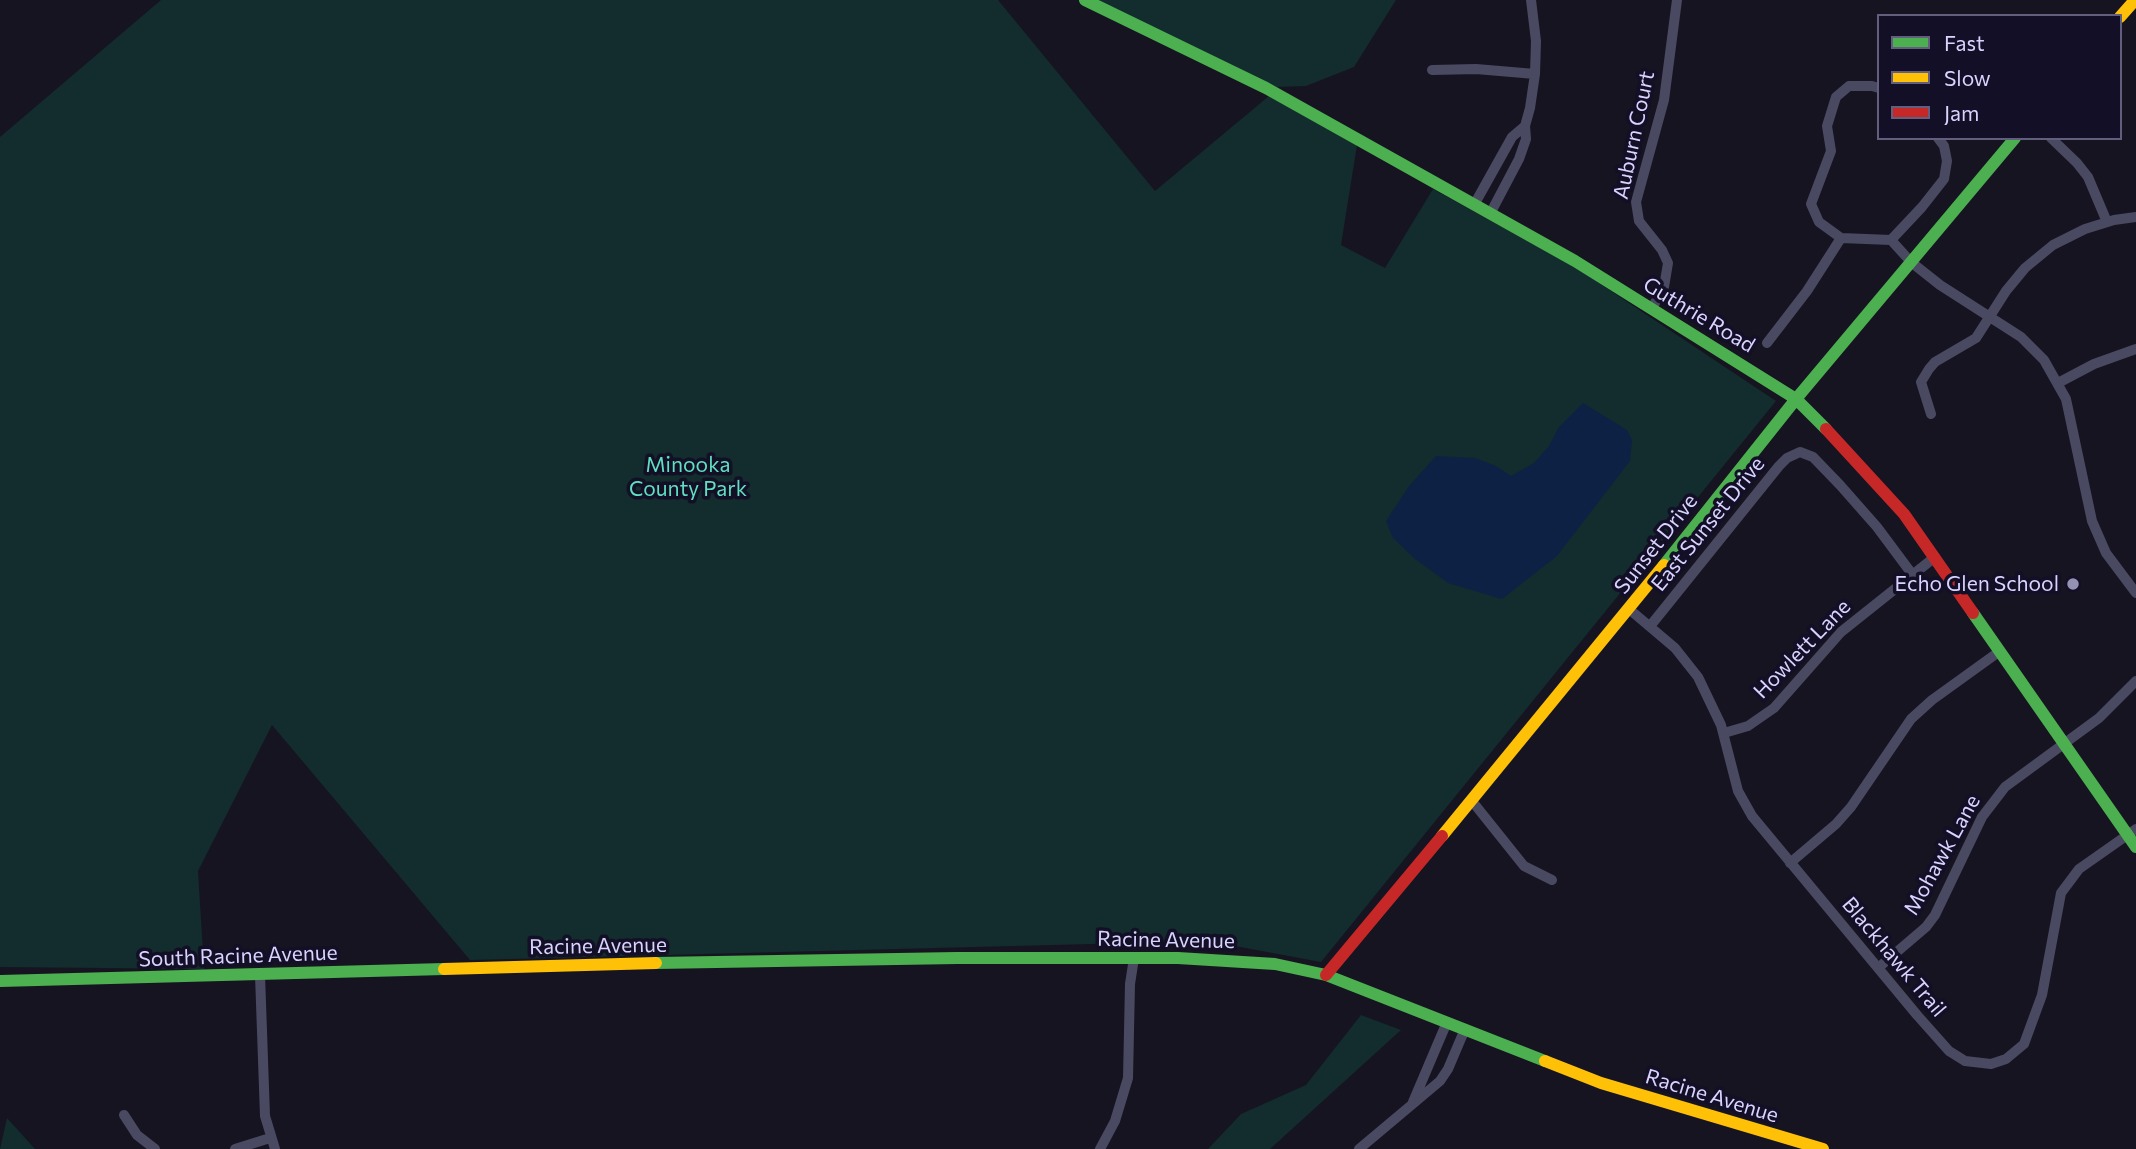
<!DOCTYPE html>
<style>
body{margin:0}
#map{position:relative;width:2136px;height:1149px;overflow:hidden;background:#161421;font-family:Commissioner,sans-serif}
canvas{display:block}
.legend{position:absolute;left:1877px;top:14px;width:245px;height:126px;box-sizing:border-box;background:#130f26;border:2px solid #625e7d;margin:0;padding:9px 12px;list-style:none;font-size:21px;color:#d9d4ff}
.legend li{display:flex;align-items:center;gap:14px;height:35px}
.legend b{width:35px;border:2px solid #625e7d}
</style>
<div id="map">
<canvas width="2136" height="1149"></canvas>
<ul class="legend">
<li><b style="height:9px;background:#4caf50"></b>Fast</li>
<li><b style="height:9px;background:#ffc107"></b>Slow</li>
<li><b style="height:9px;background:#c62828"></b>Jam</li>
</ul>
</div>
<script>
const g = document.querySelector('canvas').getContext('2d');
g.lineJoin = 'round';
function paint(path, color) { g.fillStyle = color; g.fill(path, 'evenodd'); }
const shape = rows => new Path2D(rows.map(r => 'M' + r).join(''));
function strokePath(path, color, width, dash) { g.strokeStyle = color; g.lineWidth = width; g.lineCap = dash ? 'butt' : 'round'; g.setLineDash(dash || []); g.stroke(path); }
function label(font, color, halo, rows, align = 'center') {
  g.font = font + ' Commissioner,sans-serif'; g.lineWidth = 7; g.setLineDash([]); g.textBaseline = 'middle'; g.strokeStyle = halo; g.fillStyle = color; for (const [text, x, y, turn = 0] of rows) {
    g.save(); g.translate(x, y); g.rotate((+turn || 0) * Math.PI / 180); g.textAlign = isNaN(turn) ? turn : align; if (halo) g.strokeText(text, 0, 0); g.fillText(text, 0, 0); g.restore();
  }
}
paint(shape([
 [161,0,998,0,1155,191,1269,96,1357,145,1341,245,1385,268,1433,189,1575,267,1776,401,1321,962,1208,941,470,960,272,725,198,871,204,969,0,967,0,137],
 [1096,0,1396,0,1354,67,1306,86,1277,87],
 [1361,1015,1401,1030,1270,1149,1208,1149,1241,1114,1306,1085],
 [7,1118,35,1149,0,1149]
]), '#132c2d');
paint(shape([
 [1583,403,1627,430,1632,440,1630,461,1557,556,1502,599,1448,583,1415,559,1393,538,1386,521,1409,486,1436,456,1475,458,1496,466,1511,476,1534,463,1549,446,1559,427]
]), '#0d2144');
strokePath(shape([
 [1432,70,1476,69,1535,74],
 [1879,88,1872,86,1849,86,1836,97,1827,126,1831,151,1811,204,1819,222,1841,238,1891,240,1922,207,1944,179,1947,161,1944,146,1938,138],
 [2051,138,2077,163,2088,177,2107,222],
 [1474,205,1512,137,1525,126],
 [1490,214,1519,159,1526,139,1525,126,1530,108,1535,74,1536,41,1531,0],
 [1891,240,1911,262,1940,285,2021,337,2044,360,2066,399,2092,521,2106,553,2136,593],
 [1652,308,1664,287,1668,263,1662,250,1639,221,1636,202,1664,100,1677,0],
 [1767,343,1807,291,1841,238],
 [2058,383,2094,364,2136,349],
 [1931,414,1921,382,1929,369,1935,362,1976,338,2006,291,2025,268,2053,245,2085,229,2114,220,2136,217],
 [1629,609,1675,648,1698,677,1721,725,1738,791,1752,816,1917,1015,1949,1051,1965,1061,1991,1064,2006,1059,2024,1044,2042,995,2061,893,2079,869,2136,829],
 [1651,625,1779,466,1787,458,1800,452,1813,457,1840,485,1877,527,1912,574],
 [1724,733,1748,726,1774,708,1841,632,1935,557],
 [1472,801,1524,866,1552,880],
 [1790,863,1836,824,1851,807,1911,719,1932,700,2000,651],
 [1878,968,1926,927,1935,915,1982,817,2005,787,2099,718,2136,681],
 [260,975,265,1116,275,1149],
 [1413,1102,1447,1022],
 [124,1115,137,1135,155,1149],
 [235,1149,270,1138],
 [1100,1149,1115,1121,1128,1078,1130,984,1134,958],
 [1359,1149,1440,1081,1448,1069,1465,1029]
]), '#4a4962', 10);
strokePath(shape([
 [1085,0,1266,88,1575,261,1796,399,1826,429],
 [1664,565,1796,399,2015,138],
 [1973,613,2136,847],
 [656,963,957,958,1178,958,1275,964,1326,975,1545,1061],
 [0,981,444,969]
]), '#4caf50', 12);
strokePath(shape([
 [2120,17,2135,0],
 [1442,836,1664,565],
 [444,969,656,963],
 [1545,1061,1601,1083,1823,1149]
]), '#ffc107', 12);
strokePath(shape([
 [1826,429,1904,514,1973,613],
 [1326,975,1442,836]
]), '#c62828', 12);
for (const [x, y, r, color] of [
 [2073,584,7,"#9591b1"]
]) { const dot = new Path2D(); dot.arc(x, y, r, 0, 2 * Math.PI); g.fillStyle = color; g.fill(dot); strokePath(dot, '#130f26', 2.5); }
label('21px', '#d9d4ff', '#130f26', [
 ["Auburn Court",1634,135,-78],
 ["Guthrie Road",1699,315,31],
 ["East Sunset Drive",1708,524,-51],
 ["Sunset Drive",1656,544,-52],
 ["Howlett Lane",1802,649,-46],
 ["Mohawk Lane",1942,855,-61],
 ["Racine Avenue",1166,940,1],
 ["Racine Avenue",598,946,-1],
 ["South Racine Avenue",238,956,-2],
 ["Blackhawk Trail",1894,957,50],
 ["Racine Avenue",1712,1096,17]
]);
label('21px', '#5fe0c0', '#130f26', [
 ["Minooka",688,465],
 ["County Park",688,489]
]);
label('21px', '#d9d4ff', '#130f26', [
 ["Echo Glen School",2059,584]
], 'right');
</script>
